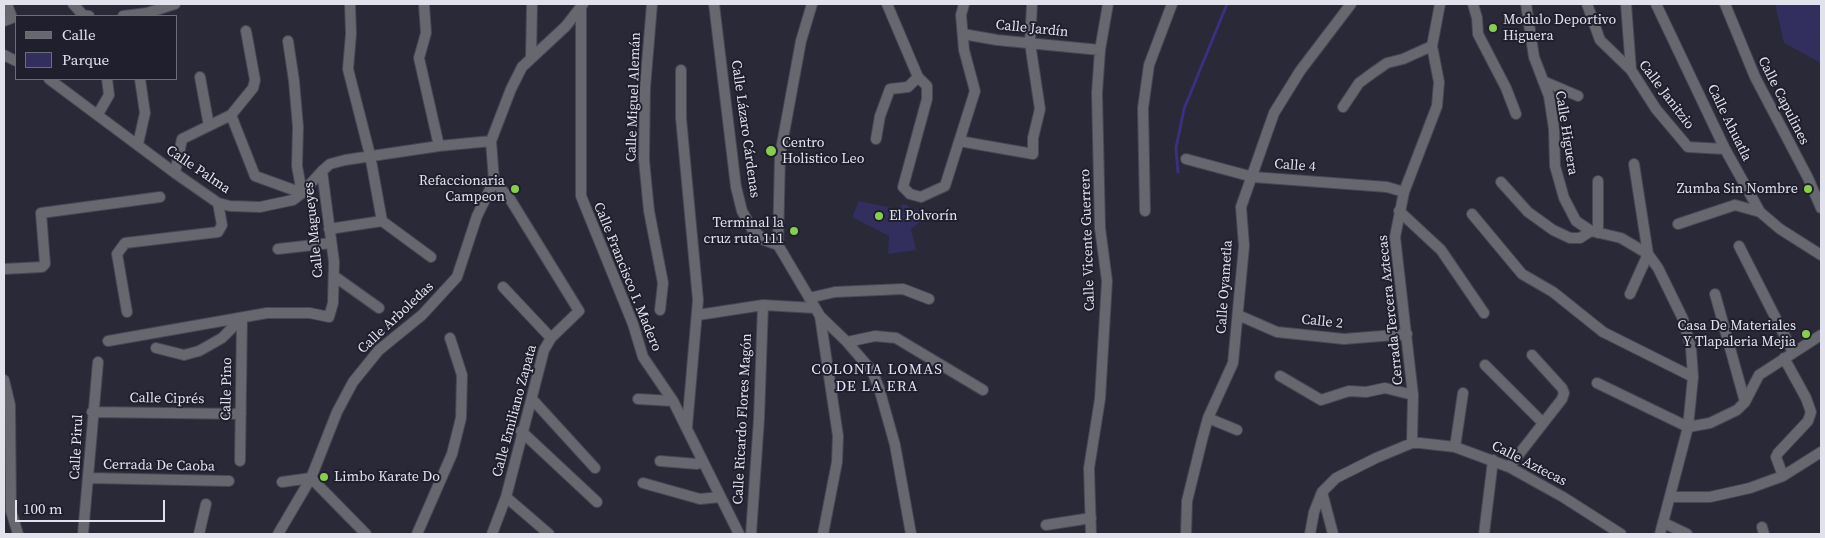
<!DOCTYPE html>
<meta charset="utf-8">
<style>
body{margin:0}
#map{position:relative;width:1825px;height:538px;overflow:hidden;background:#292938;font-family:"Source Serif 4",serif}
canvas{display:block}
.frame{position:absolute;inset:0;border:5px solid #e1e2ec;pointer-events:none}
.legend{position:absolute;left:15px;top:15px;width:162px;height:65px;box-sizing:border-box;background:#1f1f2d;border:1px solid #6d6d79;margin:0;padding:6px 9px;list-style:none;font-size:15px;color:#e1e2ec}
.legend li{display:flex;align-items:center;gap:10px;height:25px}
.legend b{width:25px;border:1px solid #6d6d79}
.scale{position:absolute;left:15px;top:500px;width:150px;height:22px;box-sizing:border-box;border:2px solid #e1e2ec;border-top:0;padding-left:6px;font-size:15px;line-height:18px;white-space:nowrap;color:#e1e2ec;-webkit-text-stroke:4px #1f1f2d;paint-order:stroke}
</style>
<div id="map">
<canvas width="1825" height="538"></canvas>
<div class="frame"></div>
<ul class="legend">
<li><b style="height:6px;background:#67676f"></b>Calle</li>
<li><b style="height:14px;background:#322f5f"></b>Parque</li>
</ul>
<div class="scale">100 m</div>
</div>
<script>
const g = document.querySelector('canvas').getContext('2d');
g.lineJoin = 'round';
function paint(path, color) { g.fillStyle = color; g.fill(path, 'evenodd'); }
const shape = rows => new Path2D(rows.map(r => 'M' + r).join(''));
function strokePath(path, color, width, dash) { g.strokeStyle = color; g.lineWidth = width; g.lineCap = dash ? 'butt' : 'round'; g.setLineDash(dash || []); g.stroke(path); }
function label(font, color, halo, rows, align = 'center') {
  g.font = font + ' "Source Serif 4",serif'; g.lineWidth = 4; g.setLineDash([]); g.textBaseline = 'middle'; g.strokeStyle = halo; g.fillStyle = color; for (const [text, x, y, turn = 0] of rows) {
    g.save(); g.translate(x, y); g.rotate((+turn || 0) * Math.PI / 180); g.textAlign = isNaN(turn) ? turn : align; if (halo) g.strokeText(text, 0, 0); g.fillText(text, 0, 0); g.restore();
  }
}
paint(shape([
 [1775,4,1821,4,1821,63,1784,43],
 [859,201,897,209,903,204,908,205,910,210,919,210,922,220,911,229,916,250,888,254,889,236,852,217]
]), '#322f5f');
strokePath(shape([
 [1178,172,1176,148,1184,109,1227,4]
]), '#39307e', 3);
const minor = shape([
 [73,4,83,15,89,16],
 [350,4,351,34,348,69,370,155,382,221,431,257],
 [424,4,426,33,419,58,439,146],
 [652,4,645,88,644,160,649,211,663,283,660,310],
 [714,4,736,187,742,211,752,229,764,240,778,245,820,316,847,342,872,371,879,388,895,445,911,534],
 [887,4,918,77,927,86,927,99,903,187,910,194,921,197,945,186,975,91,964,50,961,15,964,4],
 [1473,4,1477,18,1478,34,1506,88,1516,114],
 [1526,4,1534,57,1549,96,1554,129,1555,166,1564,198,1576,221,1591,231,1621,238,1648,254,1658,268,1683,319,1691,348,1693,377,1688,427,1660,534],
 [1587,4,1600,40,1631,70,1656,109,1688,147,1725,149],
 [1626,4,1631,70],
 [1656,4,1725,149,1760,212,1780,229,1821,255],
 [1725,4,1755,77,1808,178,1821,208],
 [581,6,581,196,633,324,643,357,673,401,739,534],
 [123,16,147,13,175,4],
 [4,21,12,18,7,4],
 [246,31,255,80,253,88,231,115,255,176,302,193],
 [963,34,997,40,1100,50],
 [288,41,294,81,298,127,297,166,302,193],
 [4,55,16,61],
 [531,57,532,4],
 [681,70,681,118,698,300,687,427],
 [200,77,209,126],
 [49,79,175,173,218,203,230,206,260,207,293,200,302,193,322,171,330,164,345,160,439,146,491,141],
 [1543,81,1578,96],
 [1343,107,1359,83,1374,72,1387,63,1403,59,1432,46],
 [98,114,109,95,107,79],
 [876,139,880,116,890,89,908,87,918,77],
 [959,141,1033,154,1033,138,1040,109,1030,43,1032,4],
 [138,144,145,113,140,79],
 [1186,159,1253,177,1387,187,1404,192],
 [1634,164,1648,254],
 [175,173,182,139,231,115],
 [1598,181,1598,233],
 [1501,182,1528,212,1553,230,1570,238,1580,238,1591,231],
 [1145,211,1143,108,1149,65,1172,4],
 [1399,211,1441,250,1484,313],
 [1472,214,1522,274,1553,292,1603,332,1693,377],
 [1678,224,1735,205,1760,212],
 [329,229,382,221],
 [778,245,780,155,801,41,812,4],
 [1739,246,1793,352],
 [278,249,331,243],
 [4,269,42,267,45,264,41,213,160,197],
 [334,276,379,308],
 [503,287,551,338],
 [1630,294,1648,254],
 [1715,294,1745,402],
 [809,298,835,292,903,289,929,299],
 [127,312,117,254,125,243,218,232,222,225,218,203],
 [698,315,763,305,815,308],
 [1238,315,1277,332,1344,339,1407,334],
 [820,316,838,436,837,462,823,534],
 [108,341,267,313,310,313,329,317,333,303,334,262,322,171],
 [847,342,875,336,896,338,983,390],
 [156,348,184,355,199,351,222,338,242,318],
 [1485,365,1543,423],
 [1280,376,1321,400,1349,391,1366,392,1385,388,1413,395],
 [4,380,10,405,11,511,18,534],
 [1597,383,1688,427,1710,423,1737,410,1745,402,1759,375,1821,335],
 [532,399,595,468],
 [638,399,673,401],
 [92,412,241,414],
 [1208,418,1237,430],
 [521,431,597,502],
 [1412,443,1413,395,1395,237,1404,192,1437,106,1439,82,1432,46,1440,4],
 [1455,447,1463,393],
 [240,461,242,318],
 [660,461,697,464,702,460],
 [1509,467,1562,399,1564,393,1562,388,1532,355],
 [1783,476,1821,452],
 [89,478,229,481],
 [311,478,366,534],
 [282,482,311,478],
 [643,483,700,499,720,497],
 [1322,492,1333,534],
 [506,497,549,534],
 [1671,497,1710,497,1750,488,1783,476,1776,457,1778,453,1808,421,1811,412,1806,398,1784,358],
 [1664,523,1687,534],
 [1046,525,1091,518],
 [1762,527,1764,534],
 [83,534,98,362],
 [199,534,206,504],
 [278,534,311,478,337,412,353,382,379,350,422,315,457,277,477,216,494,181,491,141,511,89,522,67,566,26,583,4],
 [417,534,452,454,461,418,462,375,450,338],
 [492,534,506,497,544,350,551,338,579,311,510,199,494,181],
 [751,534,759,419,763,305],
 [1091,534,1089,468,1100,399,1107,281,1100,228,1097,93,1100,50,1108,4],
 [1186,534,1187,501,1202,440,1208,418,1233,363,1244,246,1241,207,1274,113,1300,71,1351,4],
 [1310,534,1314,512,1322,492,1336,478,1376,458,1412,443,1420,443,1455,447,1509,467,1563,497,1621,534],
 [1484,534,1493,460]
]);
strokePath(minor, '#464755', 12);
strokePath(minor, '#67676f', 10);
for (const [x, y, r, color] of [
 [1493,28,5,"#86cf4b"],
 [771,151,6,"#86cf4b"],
 [515,189,5,"#86cf4b"],
 [1808,189,5,"#86cf4b"],
 [879,216,5,"#86cf4b"],
 [794,231,5,"#86cf4b"],
 [1806,334,5,"#86cf4b"],
 [324,477,5,"#86cf4b"]
]) { const dot = new Path2D(); dot.arc(x, y, r, 0, 2 * Math.PI); g.fillStyle = color; g.fill(dot); strokePath(dot, '#1f1f2d', 2); }
label('14px', '#e1e2ec', '#1f1f2d', [
 ["Modulo Deportivo",1503,20],
 ["Higuera",1503,36],
 ["Centro",782,143],
 ["Holistico Leo",782,159],
 ["Refaccionaria",505,181,"right"],
 ["Campeon",505,197,"right"],
 ["Zumba Sin Nombre",1798,189,"right"],
 ["El Polvorín",889,216],
 ["Terminal la",784,223,"right"],
 ["cruz ruta 111",784,239,"right"],
 ["Casa De Materiales",1796,326,"right"],
 ["Y Tlapaleria Mejia",1796,342,"right"],
 ["Limbo Karate Do",334,477]
], 'left');
label('14px', '#e1e2ec', '#1f1f2d', [
 ["Calle Jardín",1032,29,6],
 ["Calle Janitzio",1666,95,53],
 ["Calle Miguel Alemán",634,97,-88],
 ["Calle Capulines",1783,101,63],
 ["Calle Ahuatla",1729,123,64],
 ["Calle Lázaro Cárdenas",745,129,82],
 ["Calle Higuera",1566,133,81],
 ["Calle 4",1295,166,4],
 ["Calle Palma",198,170,34],
 ["Calle Magueyes",314,230,-96],
 ["Calle Vicente Guerrero",1088,240,-92],
 ["Calle Francisco I. Madero",627,277,68],
 ["Calle Oyametla",1225,287,-86],
 ["Cerrada Tercera Aztecas",1391,310,-96],
 ["Calle Arboledas",396,318,-43],
 ["Calle 2",1322,322,6],
 ["Calle Pino",227,389,-89],
 ["Calle Ciprés",167,399,1],
 ["Calle Emiliano Zapata",515,411,-75],
 ["Calle Ricardo Flores Magón",743,419,-87],
 ["Calle Pirul",77,447,-87],
 ["Calle Aztecas",1529,464,27],
 ["Cerrada De Caoba",159,466,1]
]);
g.letterSpacing = '1px';
label('15px', '#e1e2f5', '#1f1f2d', [
 ["COLONIA LOMAS",877,370],
 ["DE LA ERA",877,387]
]);
g.letterSpacing = '0px';
</script>
